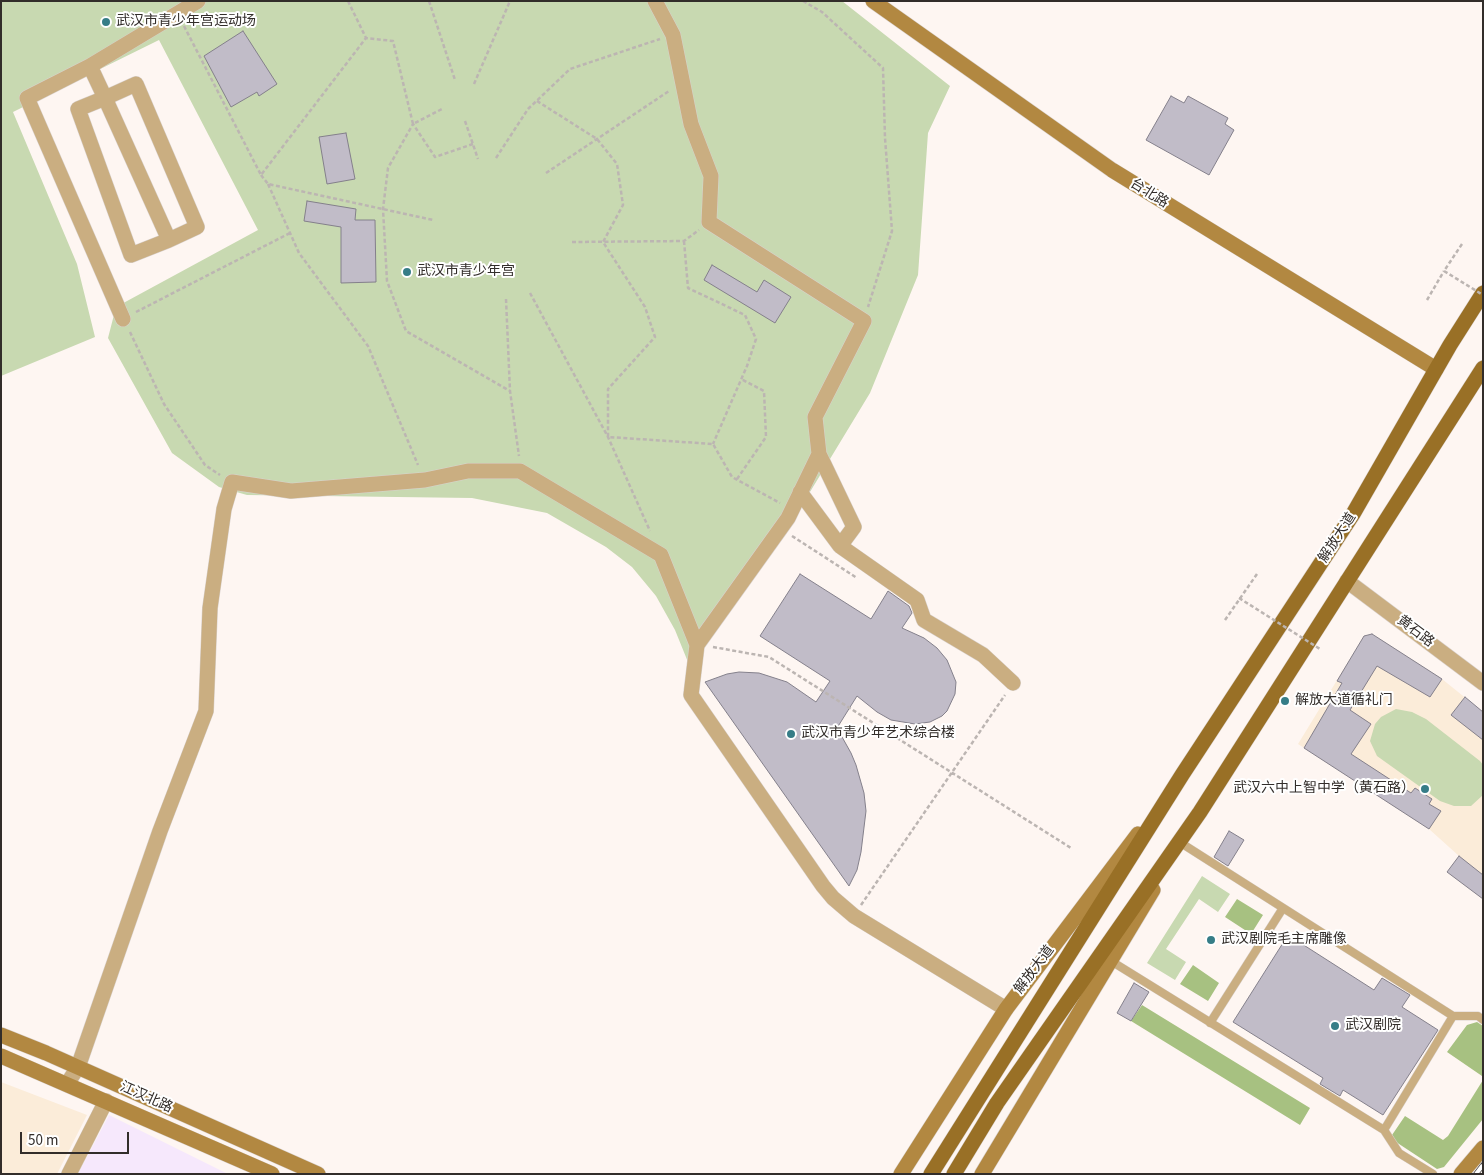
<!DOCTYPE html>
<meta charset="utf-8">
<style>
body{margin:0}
#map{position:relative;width:1484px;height:1175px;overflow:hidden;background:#fef6f2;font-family:"Source Sans 3",sans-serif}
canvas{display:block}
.frame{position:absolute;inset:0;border:2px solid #322d2a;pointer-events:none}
.scale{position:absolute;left:20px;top:1132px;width:109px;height:22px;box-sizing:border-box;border:2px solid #322d2a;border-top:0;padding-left:6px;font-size:15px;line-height:18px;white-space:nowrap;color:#322d2a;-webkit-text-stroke:4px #fff;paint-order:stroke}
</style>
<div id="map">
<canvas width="1484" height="1175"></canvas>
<div class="frame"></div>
<div class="scale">50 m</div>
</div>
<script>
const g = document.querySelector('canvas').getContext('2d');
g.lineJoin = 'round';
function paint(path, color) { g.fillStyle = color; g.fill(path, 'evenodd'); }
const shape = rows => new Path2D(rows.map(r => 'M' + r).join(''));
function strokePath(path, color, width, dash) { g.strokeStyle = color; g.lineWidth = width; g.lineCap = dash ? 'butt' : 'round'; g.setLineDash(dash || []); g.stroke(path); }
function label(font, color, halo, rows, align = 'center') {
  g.font = font + ' "Source Sans 3","Noto Sans SC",sans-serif'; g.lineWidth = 4; g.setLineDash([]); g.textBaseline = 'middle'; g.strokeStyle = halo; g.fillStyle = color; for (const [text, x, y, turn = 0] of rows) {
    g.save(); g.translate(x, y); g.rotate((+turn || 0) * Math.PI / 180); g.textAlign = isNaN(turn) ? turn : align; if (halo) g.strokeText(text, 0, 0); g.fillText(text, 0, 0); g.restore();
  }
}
paint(shape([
 [109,1115,228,1174,78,1174]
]), '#f6e8fc');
paint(shape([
 [1372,634,1442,679,1483,712,1483,899,1447,872,1459,856,1429,829,1298,744,1364,636],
 [1,1082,87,1115,57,1174,1,1174]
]), '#fbecd9');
paint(shape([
 [1,1,842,1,950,86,928,133,918,275,870,393,796,515,690,667,675,630,656,596,632,567,606,547,547,513,472,498,247,495,219,487,172,453,108,338,116,307,258,230,159,40,13,112,77,264,95,337,1,376],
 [1396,709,1412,712,1426,719,1480,761,1483,765,1483,795,1471,806,1454,806,1440,801,1377,756,1370,741,1375,724,1381,717],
 [1202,876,1230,894,1218,912,1199,899,1166,949,1186,962,1175,980,1147,963]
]), '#c8d9b1');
paint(shape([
 [1237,899,1263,915,1251,934,1225,917],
 [1193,965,1219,983,1208,1001,1180,984],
 [1142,1005,1310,1108,1300,1125,1131,1021],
 [1477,1022,1483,1026,1483,1119,1444,1167,1437,1169,1396,1142,1392,1135,1405,1116,1443,1140,1448,1136,1483,1080,1482,1076,1447,1052,1467,1025]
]), '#a7c181');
const building = shape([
 [243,31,277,84,259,96,257,92,231,107,204,56,243,31],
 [1171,96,1184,103,1188,96,1228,118,1225,124,1234,130,1209,175,1146,140,1171,96],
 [346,133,355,179,327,184,319,137,346,133],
 [307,201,356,209,355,220,375,220,376,282,341,283,341,227,304,221,307,201],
 [712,265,757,292,764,280,791,297,775,323,704,280,712,265],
 [800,574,871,619,888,591,909,606,912,613,902,628,924,638,937,648,947,660,956,682,955,694,947,711,942,716,930,722,915,724,891,720,877,712,857,696,837,728,851,753,856,765,864,793,866,811,861,852,857,870,849,886,705,682,727,674,739,672,759,673,787,682,816,702,830,681,760,636,800,574],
 [1372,634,1442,679,1430,697,1377,666,1350,710,1371,724,1351,754,1411,793,1415,788,1432,799,1429,804,1441,811,1429,829,1304,748,1342,683,1337,681,1364,636,1372,634],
 [1465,697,1483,712,1483,740,1451,715,1465,697],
 [1229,831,1244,840,1228,866,1214,857,1229,831],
 [1459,856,1483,875,1483,899,1447,872,1459,856],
 [1288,935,1374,990,1382,978,1410,995,1402,1007,1438,1030,1383,1115,1343,1090,1340,1096,1320,1084,1323,1078,1233,1022,1288,935],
 [1134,983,1149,992,1131,1021,1117,1013,1134,983]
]);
paint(building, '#c1bcc8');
strokePath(building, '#84808b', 1);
const service = shape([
 [1181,843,1453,1016,1478,1016,1483,1020],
 [1111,961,1384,1130,1399,1153,1433,1174],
 [1210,1023,1283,908],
 [1384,1130,1453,1016]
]);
const minor = shape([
 [655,1,673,35,691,124,711,176,709,222,864,321,815,417,819,454,854,527,840,546,917,600,924,620,983,655,1013,683],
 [90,66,27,98,123,319],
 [169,240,131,255,78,109,105,98,136,84,197,227,169,240,105,98,90,66,198,1],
 [800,492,840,546],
 [697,645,788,518,819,454],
 [67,1084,78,1067,160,831,206,711,210,608,224,509,232,482,291,491,425,480,468,471,520,471,661,555,697,645,691,695,823,886,833,898,854,916,1006,1009],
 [69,1174,106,1101]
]);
const tertiary = shape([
 [1347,581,1483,683]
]);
const secondary = shape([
 [873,1,1112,170,1436,369],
 [1,1035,46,1053,318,1174],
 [1,1056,272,1174],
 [901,1174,1006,1009,1138,834],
 [982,1174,1153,890],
 [1461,1174,1483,1148]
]);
const primary = shape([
 [931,1174,1182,775,1353,514,1450,345,1483,293],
 [954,1174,997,1103,1200,812,1483,368]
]);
strokePath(service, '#d9d2ce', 9);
strokePath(minor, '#d9d2ce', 16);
strokePath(tertiary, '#d9d2ce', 16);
strokePath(secondary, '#d9d2ce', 16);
strokePath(primary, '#d9d2ce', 16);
strokePath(shape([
 [348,1,366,38,393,41,413,124,442,109],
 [429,1,455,80],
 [803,1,822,12,883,68,885,138,892,231,868,307],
 [184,26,261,175,366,38],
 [474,84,510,1],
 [537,101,597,139,617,164,623,205,603,242,645,307,655,337,608,389,608,437,713,444,732,477,780,503],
 [465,121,478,159],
 [473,144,435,157,413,124,388,168,383,209,387,281,406,331,510,391],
 [496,158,528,109,570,69,660,39],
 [546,173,669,91],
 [261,175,268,184,433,220],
 [268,184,299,253,368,346,418,465],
 [684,241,688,288,745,315,756,339,747,366,713,444],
 [572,242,684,241,699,230],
 [530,293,608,437,650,531],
 [506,299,510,391,519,456],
 [1427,300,1444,271],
 [136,312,290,233],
 [130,332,164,404,205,465,220,475],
 [737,479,766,437,764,391,741,379],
 [792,536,857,578],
 [1225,620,1257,574],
 [713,647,769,657,1071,848],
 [861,905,1005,695]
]), '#bcb5b2', 2.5, [4, 2.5]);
strokePath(service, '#caae81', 8);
strokePath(minor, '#caae81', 15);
strokePath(tertiary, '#caae81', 15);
strokePath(secondary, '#b28841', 15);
strokePath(primary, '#997026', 15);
const rail = shape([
 [1476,1174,1483,1165]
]);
strokePath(rail, '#4b4643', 5.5);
strokePath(rail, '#fff', 4, [11]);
strokePath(shape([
 [1462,244,1444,271,1483,295],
 [1239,598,1320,649]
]), '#bcb5b2', 2.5, [4, 2.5]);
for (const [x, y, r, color] of [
 [106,22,5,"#367d87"],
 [407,272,5,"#367d87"],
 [1285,701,5,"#367d87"],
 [791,734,5,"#367d87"],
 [1425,789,5,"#367d87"],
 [1211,940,5,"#367d87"],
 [1335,1026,5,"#367d87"]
]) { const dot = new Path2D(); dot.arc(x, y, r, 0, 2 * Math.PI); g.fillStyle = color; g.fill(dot); strokePath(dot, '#fff', 2); }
label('14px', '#322d2a', '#fff', [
 ["武汉市青少年宫运动场",116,22],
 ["武汉市青少年宫",417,272],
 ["解放大道循礼门",1295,701],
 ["武汉市青少年艺术综合楼",801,734],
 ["武汉六中上智中学（黄石路）",1415,789,"right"],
 ["武汉剧院毛主席雕像",1221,940],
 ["武汉剧院",1345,1026]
], 'left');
label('14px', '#322d2a', '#fff', [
 ["台北路",1149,194,32],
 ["解放大道",1338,538,-57],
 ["黄石路",1415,632,37],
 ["解放大道",1035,970,-53],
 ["江汉北路",146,1098,24]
]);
</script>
